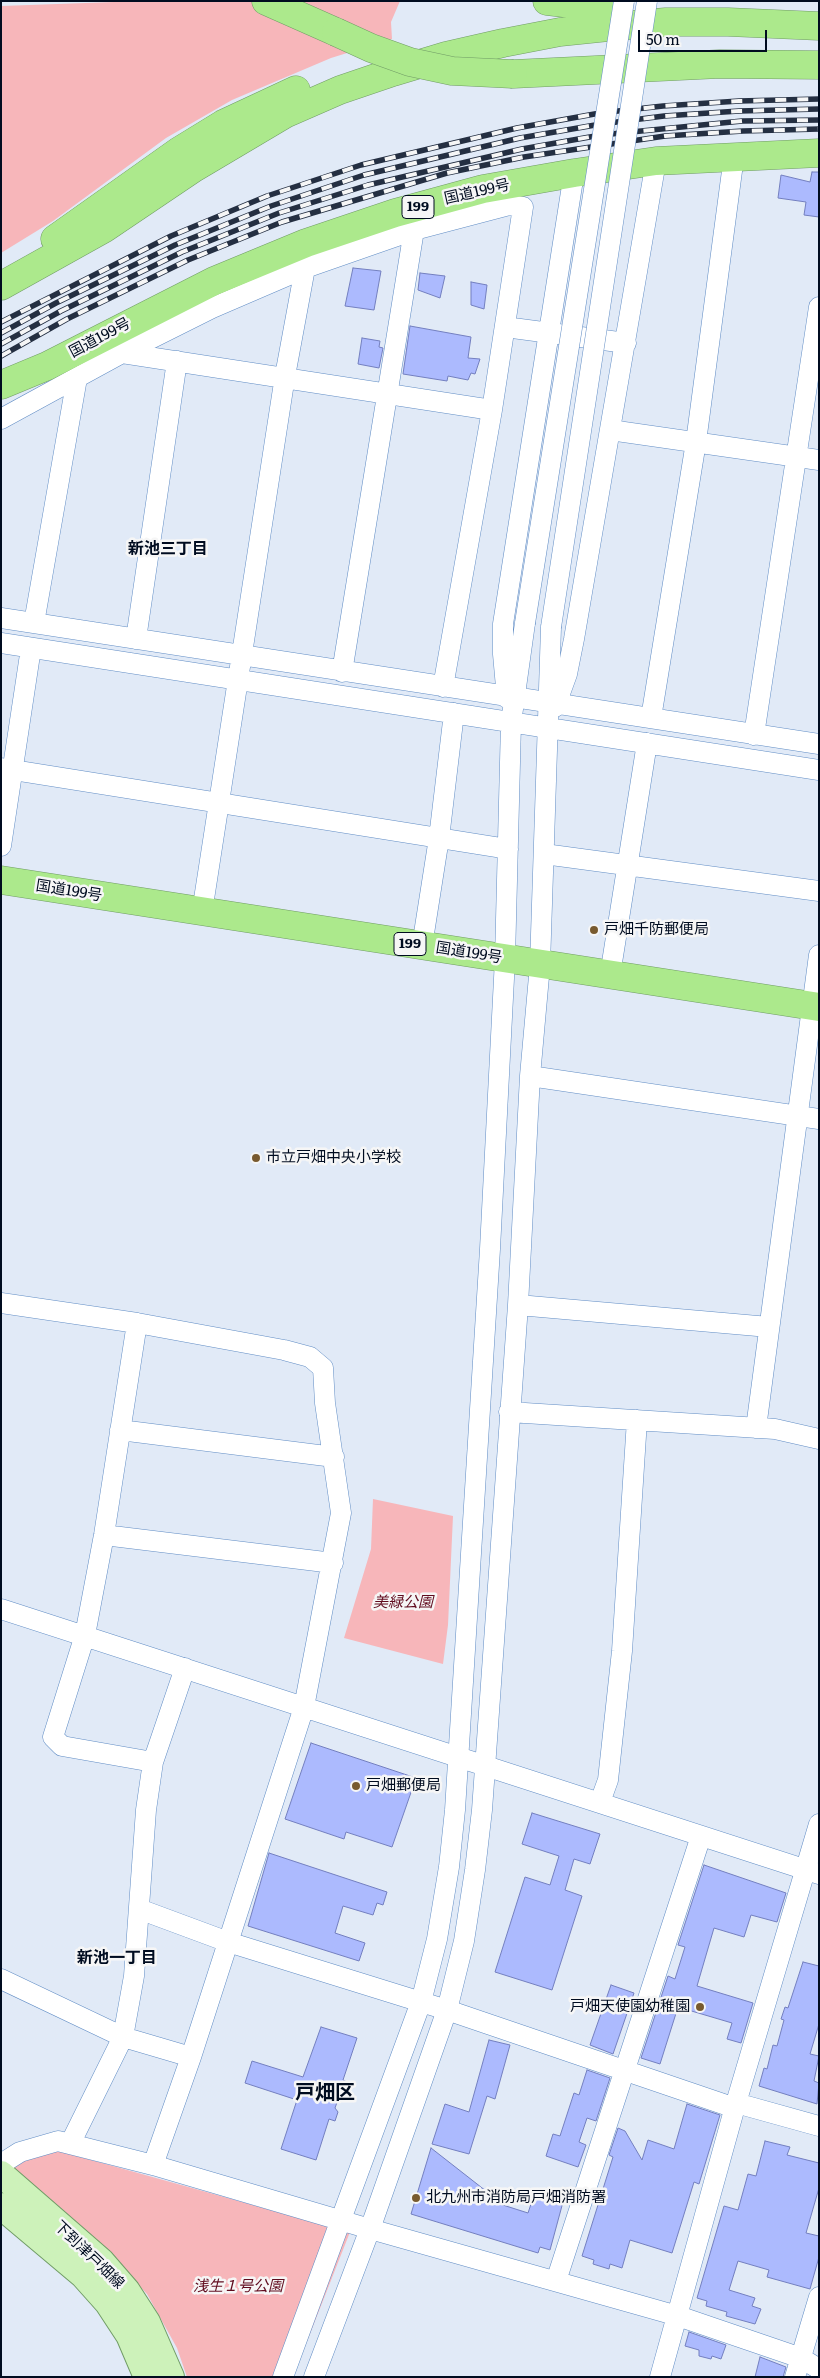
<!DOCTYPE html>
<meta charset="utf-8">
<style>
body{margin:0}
#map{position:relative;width:820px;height:2378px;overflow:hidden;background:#e1eaf7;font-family:Literata,serif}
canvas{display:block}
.frame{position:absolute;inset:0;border:2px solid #000c20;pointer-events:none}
.scale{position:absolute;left:638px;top:30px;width:129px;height:22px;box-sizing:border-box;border:2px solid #000c20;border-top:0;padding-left:6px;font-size:15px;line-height:18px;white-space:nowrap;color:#000c20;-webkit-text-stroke:4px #f6f6f6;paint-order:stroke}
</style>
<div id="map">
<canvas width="820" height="2378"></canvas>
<div class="frame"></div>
<div class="scale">50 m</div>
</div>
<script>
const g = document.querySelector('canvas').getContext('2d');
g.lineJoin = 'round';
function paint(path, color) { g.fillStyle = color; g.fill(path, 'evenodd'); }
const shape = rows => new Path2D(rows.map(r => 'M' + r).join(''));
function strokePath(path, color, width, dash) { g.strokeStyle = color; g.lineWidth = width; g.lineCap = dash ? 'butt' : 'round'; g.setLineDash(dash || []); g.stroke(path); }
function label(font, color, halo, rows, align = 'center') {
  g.font = font + ' Literata,"Noto Sans JP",serif'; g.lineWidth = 5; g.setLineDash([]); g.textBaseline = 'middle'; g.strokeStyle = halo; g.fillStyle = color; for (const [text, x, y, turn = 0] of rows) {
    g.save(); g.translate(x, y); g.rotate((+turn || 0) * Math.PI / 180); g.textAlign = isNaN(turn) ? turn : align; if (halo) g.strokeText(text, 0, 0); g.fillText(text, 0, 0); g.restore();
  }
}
paint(shape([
 [142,1,400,1,391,22,392,39,331,58,232,100,166,138,53,221,1,253,1,6],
 [373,1499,453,1516,448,1625,443,1664,344,1638,371,1549],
 [59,2151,350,2232,293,2377,187,2377,177,2348,147,2294,104,2249,12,2169,25,2159]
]), '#f7b6ba');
const building = shape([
 [812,172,819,172,819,217,804,215,806,202,778,198,781,175,810,182,812,172],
 [353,268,381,271,374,310,345,306,353,268],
 [420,273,445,276,440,298,418,290,420,273],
 [471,282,487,285,484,309,471,305,471,282],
 [410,326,471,337,468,358,480,359,475,374,471,373,468,380,448,376,447,381,403,374,410,326],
 [362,338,380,341,379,347,383,348,379,368,358,364,362,338],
 [311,1743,416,1778,392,1847,346,1832,344,1839,285,1819,311,1743],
 [532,1813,600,1834,590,1864,574,1859,565,1890,582,1896,552,1990,495,1972,525,1877,550,1885,559,1856,522,1844,532,1813],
 [269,1853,387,1892,383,1905,377,1903,373,1915,343,1906,335,1933,365,1943,359,1961,248,1926,269,1853],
 [704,1865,786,1893,777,1922,751,1915,744,1937,714,1928,697,1986,753,2003,741,2043,727,2039,732,2023,678,2007,660,2064,641,2058,668,1976,675,1979,685,1947,678,1945,704,1865],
 [803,1962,819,1966,819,2024,810,2054,819,2056,814,2081,819,2083,817,2104,759,2086,764,2068,767,2069,773,2045,777,2046,784,2020,781,2019,785,2007,788,2008,803,1962],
 [611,1985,634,1993,613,2054,590,2045,611,1985],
 [321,2027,357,2038,343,2080,347,2082,344,2091,340,2094,335,2108,338,2112,335,2121,329,2119,316,2160,281,2149,297,2100,245,2083,252,2061,303,2077,321,2027],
 [489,2040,510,2045,495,2099,487,2096,469,2154,432,2144,445,2104,469,2112,489,2040],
 [587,2070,610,2078,596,2121,587,2118,579,2142,586,2145,578,2167,546,2156,553,2134,560,2136,574,2093,579,2095,587,2070],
 [687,2104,720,2115,699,2184,694,2182,672,2253,630,2240,622,2268,610,2264,609,2269,593,2264,594,2260,582,2256,613,2157,609,2155,618,2128,625,2131,642,2160,648,2140,674,2149,687,2104],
 [765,2141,790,2147,787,2155,819,2163,819,2188,806,2233,819,2236,819,2257,810,2289,767,2277,769,2270,738,2261,729,2290,755,2298,752,2306,761,2309,755,2324,726,2316,727,2312,706,2306,707,2301,697,2298,724,2206,738,2210,748,2174,756,2176,765,2141],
 [431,2148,486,2191,484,2199,528,2213,536,2189,553,2195,552,2199,563,2202,550,2250,540,2247,538,2253,411,2214,431,2148],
 [689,2332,726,2345,721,2359,712,2356,711,2359,699,2356,699,2350,685,2346,689,2332],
 [760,2357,786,2367,783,2377,755,2377,760,2357]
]);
paint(building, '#acbafe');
strokePath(building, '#737fbf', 1);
const minor = shape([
 [505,327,626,343],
 [122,353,492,410],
 [1,419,122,353,212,308,305,268,414,230,509,205,523,207,492,410,443,687],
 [610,430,819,460],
 [1,618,819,744],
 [34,623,77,378],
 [136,639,177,361],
 [1,643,819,770],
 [342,672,414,230],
 [507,698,503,654,503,624,574,173],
 [555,707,567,674,574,639,656,161],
 [651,718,696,442,734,156],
 [754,735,819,307],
 [1,768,508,849],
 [1,846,31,648],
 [544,854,819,891],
 [202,912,285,376,305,268],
 [422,946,439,838,454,713],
 [610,975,647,743],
 [530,1076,819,1119],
 [1,1303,137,1323,284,1350,310,1357,323,1368,325,1403,341,1513,304,1707,191,2057,153,2165],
 [518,1305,769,1327],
 [137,1323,104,1535,85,1635,53,1737,62,1746,153,1762],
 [509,1412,775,1429,819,1439],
 [756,1428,819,955],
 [120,1430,334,1457],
 [104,1535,333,1563],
 [1,1609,819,1874],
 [600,1802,608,1780,622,1651,637,1420],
 [139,1909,228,1942,447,2010,735,2108],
 [1,1979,123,2037,191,2057],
 [736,2103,819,2126],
 [70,2144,123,2037,134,1976,146,1810,153,1762,185,1668],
 [1,2164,20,2152,58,2141,153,2165,370,2229,678,2316,801,2358,819,2369],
 [556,2281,701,1836],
 [283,2377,421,2002,437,1939,449,1867,455,1810,490,1249,505,959,511,723,525,623],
 [314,2377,370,2229,447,2010,464,1941,475,1870,482,1810,518,1305,530,1076,540,965,551,627],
 [660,2377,736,2103,819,1824],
 [795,2377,819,2297]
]);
const major = shape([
 [1,2174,101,2261,127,2291,147,2322,171,2377],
 [1,2206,83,2275,108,2303,129,2335,147,2377]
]);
const highway = shape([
 [266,1,336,32],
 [547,1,581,5,604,1],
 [513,74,720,64,819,65],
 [55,239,179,151,223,124,296,90],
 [1,286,105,228,194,168,285,114,340,90,393,72,446,56,503,43,560,32,618,26,666,22,728,22,819,26],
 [1,385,47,366,214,281,306,243,395,213,483,189,574,173,656,161,819,153],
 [1,880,819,1007]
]);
strokePath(minor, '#618dc5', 21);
strokePath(major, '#709c66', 28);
strokePath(highway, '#709c66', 29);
strokePath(minor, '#fff', 20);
strokePath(major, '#cdf2ba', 26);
strokePath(highway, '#ace98c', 28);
const rail = shape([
 [1,322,171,236,267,196,361,165,517,128,600,113,663,106,739,101,819,99],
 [1,333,56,303,175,245,271,206,364,175,520,138,601,124,664,116,739,111,819,109],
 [1,344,61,311,182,252,279,213,368,185,522,149,601,135,742,121,819,120],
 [1,356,67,319,188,260,282,222,447,173,524,157,665,136,743,131,819,129]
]);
strokePath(rail, '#242f42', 5.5);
strokePath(rail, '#f6f6f6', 4, [11]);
const minorBridge = shape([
 [525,623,624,1],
 [551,627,647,1]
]);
const highwayBridge = shape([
 [336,32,371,48,410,62,452,71,513,74]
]);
strokePath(minorBridge, '#618dc5', 21, []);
strokePath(highwayBridge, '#709c66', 29, []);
strokePath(minorBridge, '#fff', 20);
strokePath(highwayBridge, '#ace98c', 28);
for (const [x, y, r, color] of [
 [594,930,5,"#785a2f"],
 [256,1158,5,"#785a2f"],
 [356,1786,5,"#785a2f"],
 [700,2007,5,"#785a2f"],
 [416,2198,5,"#785a2f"]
]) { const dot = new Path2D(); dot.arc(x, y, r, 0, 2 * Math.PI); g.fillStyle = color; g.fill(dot); strokePath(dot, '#f6f6f6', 2); }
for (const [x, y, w] of [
 [418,207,32],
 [410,944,32]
]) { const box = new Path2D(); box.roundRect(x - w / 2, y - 11.5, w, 23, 4); g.fillStyle = '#f6f6f6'; g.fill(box); strokePath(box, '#000c20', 1); }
label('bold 14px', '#000c20', null, [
 ["199",418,207],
 ["199",410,944]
]);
label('15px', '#000c20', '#f6f6f6', [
 ["国道199号",477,192,-13],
 ["国道199号",100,338,-28],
 ["国道199号",69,891,9],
 ["国道199号",469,953,9],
 ["下到津戸畑線",89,2255,44]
]);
label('15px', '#000c20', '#f6f6f6', [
 ["戸畑千防郵便局",604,930],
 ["市立戸畑中央小学校",266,1158],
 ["戸畑郵便局",366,1786],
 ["戸畑天使園幼稚園",690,2007,"right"],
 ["北九州市消防局戸畑消防署",426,2198]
], 'left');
label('italic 15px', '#600b1e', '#f6f6f6', [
 ["美緑公園",403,1603],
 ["浅生１号公園",238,2287]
]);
label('bold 16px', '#000c20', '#f6f6f6', [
 ["新池三丁目",168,549],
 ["新池一丁目",117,1958]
]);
label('bold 20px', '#000c20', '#f6f6f6', [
 ["戸畑区",325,2093]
]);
</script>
